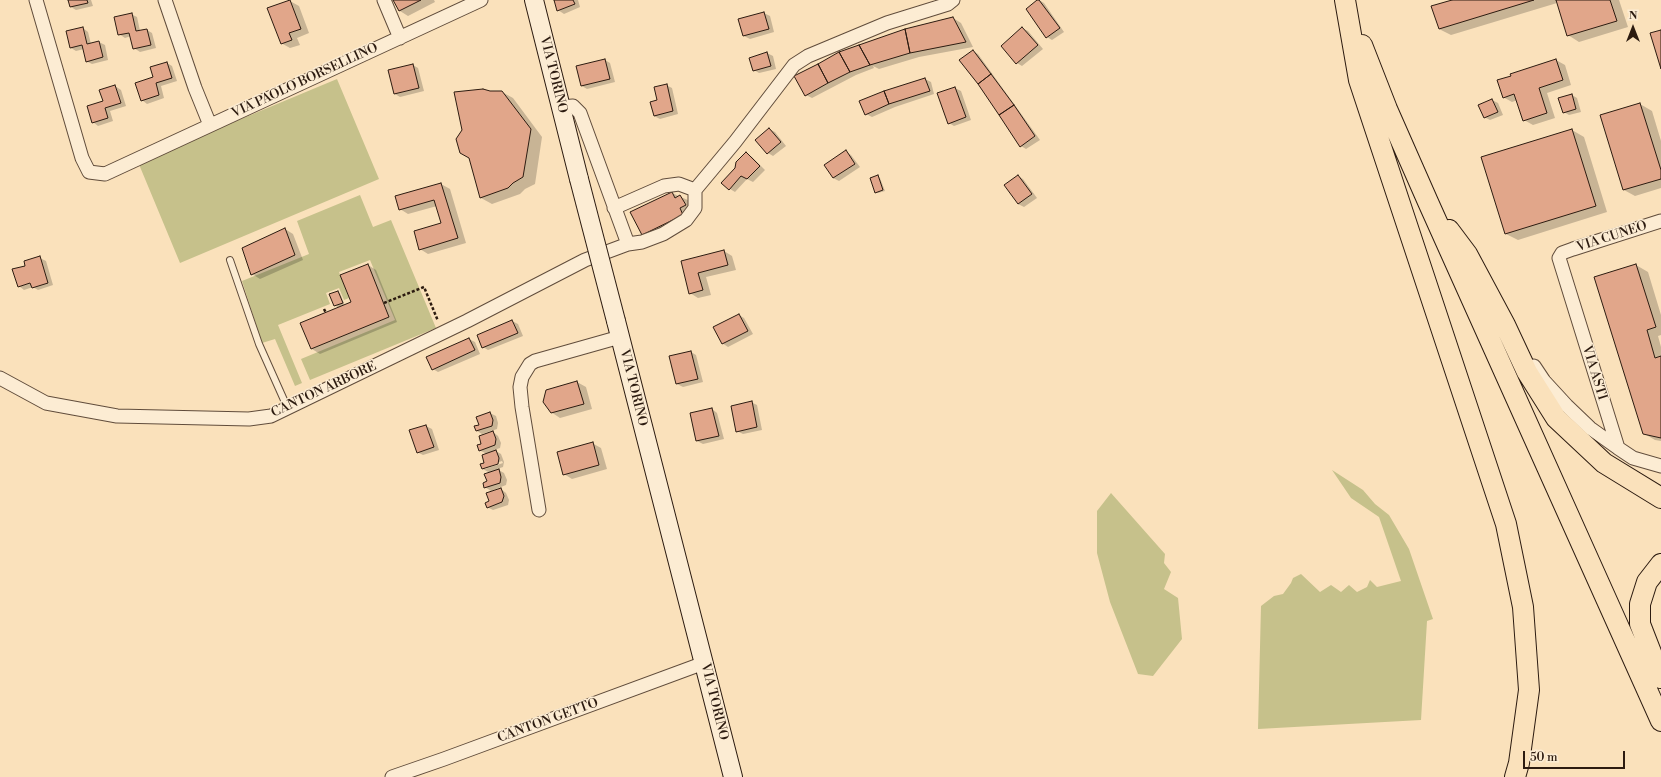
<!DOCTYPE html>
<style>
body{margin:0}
#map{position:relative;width:1661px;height:777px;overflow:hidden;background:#fae1bb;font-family:"Libre Bodoni",serif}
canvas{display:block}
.north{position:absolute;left:1613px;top:8px;width:40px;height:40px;-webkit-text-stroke:3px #fcecd3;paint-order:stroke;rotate:0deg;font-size:11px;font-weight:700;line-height:16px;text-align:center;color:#2c1b10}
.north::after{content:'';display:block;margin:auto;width:14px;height:18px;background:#2c1b10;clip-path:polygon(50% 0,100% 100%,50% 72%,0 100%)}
.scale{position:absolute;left:1523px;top:751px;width:102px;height:18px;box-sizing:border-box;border:2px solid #2c1b10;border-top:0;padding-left:5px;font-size:12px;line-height:14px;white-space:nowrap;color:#2c1b10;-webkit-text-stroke:3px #fcecd3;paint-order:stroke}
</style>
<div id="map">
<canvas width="1661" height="777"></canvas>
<div class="north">N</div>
<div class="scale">50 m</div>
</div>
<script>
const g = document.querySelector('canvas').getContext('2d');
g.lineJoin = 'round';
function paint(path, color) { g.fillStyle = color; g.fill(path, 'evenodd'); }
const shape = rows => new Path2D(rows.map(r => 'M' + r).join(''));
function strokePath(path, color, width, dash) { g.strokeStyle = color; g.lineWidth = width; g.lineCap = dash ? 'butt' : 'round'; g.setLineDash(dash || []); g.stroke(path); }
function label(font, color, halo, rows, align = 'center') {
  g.font = font + ' "Libre Bodoni",serif'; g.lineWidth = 3; g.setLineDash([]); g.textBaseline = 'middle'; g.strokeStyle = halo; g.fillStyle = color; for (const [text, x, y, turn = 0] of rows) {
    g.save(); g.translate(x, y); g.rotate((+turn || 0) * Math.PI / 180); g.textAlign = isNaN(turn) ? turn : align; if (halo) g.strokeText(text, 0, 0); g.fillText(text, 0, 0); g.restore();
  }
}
paint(shape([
 [337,79,379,179,180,263,138,162],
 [360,195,373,227,391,220,436,328,310,380,301,359,395,320,370,260,339,272,349,298,344,300,339,288,326,293,330,304,278,325,302,383,295,386,275,339,262,343,242,281,309,254,297,221],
 [1332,470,1363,490,1375,504,1389,515,1409,549,1433,619,1427,621,1421,720,1258,729,1261,606,1274,596,1283,594,1291,583,1293,578,1301,574,1320,592,1331,585,1341,592,1349,585,1357,592,1367,587,1370,580,1377,587,1401,581,1379,517,1351,498],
 [1111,493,1165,554,1164,563,1171,572,1164,589,1178,598,1182,639,1153,676,1138,674,1110,602,1097,553,1097,511]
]), '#c6c18b');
paint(shape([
 [69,0,91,0,93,6,76,10,71,7],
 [394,0,434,0,435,2,408,16,400,11],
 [555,0,578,0,580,7,564,14,558,10],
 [1039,0,1044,3,1064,32,1052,40,1047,37],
 [1455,0,1619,0,1628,27,1579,42,1568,35,1557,3,1451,35,1439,29],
 [290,1,299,6,309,33,297,38,300,45,290,48,281,43],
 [764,13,770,16,774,32,750,39,744,36,740,19],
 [131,14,137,17,140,31,147,30,152,33,156,48,140,52,134,48,131,36,125,38,119,34],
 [953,18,961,23,973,47,919,57,879,69,873,66,874,68,856,75,812,98,806,95,796,77],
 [83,28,88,32,91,44,99,42,105,45,108,60,92,64,86,61,84,49,76,51,71,48],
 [1022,28,1028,31,1043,49,1022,66,1017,63],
 [973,51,978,54,1040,140,1026,149,1021,146],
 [767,53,773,56,776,69,759,73,754,70],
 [605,60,610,63,615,82,587,89,582,86],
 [1556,60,1565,65,1571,85,1547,93,1555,118,1533,125,1524,120,1518,100,1512,102,1503,97],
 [167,63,172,66,177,81,161,86,164,98,147,104,142,100,154,78],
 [413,65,418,68,424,91,400,97,395,94],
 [925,79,931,82,934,94,895,107,872,117,866,114],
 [666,85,672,88,678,114,660,119,654,116,658,101],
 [115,86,121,90,126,106,110,111,113,121,98,126,93,122,104,102],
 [955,88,961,91,971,120,954,126,949,123],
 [490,92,502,92,513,98,542,137,535,184,525,189,520,194,492,204,481,198,470,158],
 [1572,95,1577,98,1581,112,1569,115,1564,112],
 [1492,100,1498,103,1503,115,1490,120,1484,117],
 [1640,104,1652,111,1661,141,1661,188,1635,196,1624,190],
 [769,129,775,132,786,146,773,156,768,153,757,140],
 [1572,130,1584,137,1607,212,1518,240,1506,234],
 [846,152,851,155,860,167,839,181,833,178],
 [746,153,752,157,765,170,753,182,747,179,735,192,730,189,736,169],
 [878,176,880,178,885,191,878,193,876,192],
 [1018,176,1023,179,1037,198,1024,207,1018,204],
 [441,184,450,189,466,243,428,254,420,249,442,224,437,206,408,214,400,209,396,197],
 [672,193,692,202,691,214,694,222,654,241,642,235],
 [285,229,293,234,303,260,260,279,252,274],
 [724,251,732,256,736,270,706,277,711,295,698,298,690,293,682,262],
 [40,258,46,261,53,285,38,290,33,287,24,290,19,286,26,266],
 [368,265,376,270,397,322,320,354,312,349,339,308,335,305,338,292,340,293,345,306,352,303],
 [1636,265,1648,272,1661,315,1661,335,1658,336,1661,347,1661,441,1655,440,1643,433],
 [739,315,744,318,753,334,728,347,722,343],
 [512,321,518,324,523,336,488,350,483,347],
 [469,339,475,342,480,354,438,372,433,369],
 [691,352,696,355,703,382,683,387,677,384,671,357],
 [577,382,586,387,592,409,560,418,551,412],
 [751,402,757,405,762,430,743,434,737,431],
 [712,409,717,413,724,439,703,444,697,441],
 [490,413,496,416,498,423,497,429,482,434,477,431],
 [426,426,432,429,439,450,423,455,417,452],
 [493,432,498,436,501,443,500,448,494,450,501,454,504,462,503,467,497,469,504,473,507,480,506,485,491,491,485,487,488,482,490,473,483,469,486,463,487,454,479,450],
 [502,461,503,463,485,469,485,467],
 [592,443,601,448,607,469,572,479,564,474],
 [501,489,506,493,509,500,508,505,493,510,487,507]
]), '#0003');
const building = shape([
 [68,0,87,0,88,3,70,7,68,0],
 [290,0,301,29,289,33,292,40,281,44,267,8,290,0],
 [393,0,421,0,399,11,393,0],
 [554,0,573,0,575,4,557,11,554,0],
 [1037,0,1039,0,1060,28,1046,38,1026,9,1037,0],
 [1452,0,1534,0,1439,29,1431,6,1452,0],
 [1556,0,1610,0,1617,21,1567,36,1556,0],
 [764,12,769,29,743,36,738,19,764,12],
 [132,13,136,31,147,29,151,45,133,49,129,33,118,35,114,17,132,13],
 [953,17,966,42,910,53,905,29,953,17],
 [83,27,87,44,99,41,103,57,86,62,82,45,70,48,66,31,83,27],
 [1022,27,1038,45,1016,64,1001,46,1022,27],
 [905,29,910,53,870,65,859,45,905,29],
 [1661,30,1661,69,1650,33,1661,30],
 [859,45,870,65,850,72,839,52,859,45],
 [973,50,991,74,978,84,959,60,973,50],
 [767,52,771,66,753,71,749,58,767,52],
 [839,52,850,72,828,83,818,64,839,52],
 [605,59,610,79,581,86,576,66,605,59],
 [1556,59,1563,80,1539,88,1547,113,1523,121,1514,94,1503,98,1497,80,1511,76,1510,74,1556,59],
 [167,62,172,78,156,83,159,95,141,101,135,83,153,77,150,67,167,62],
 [413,64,419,88,394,94,388,70,413,64],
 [818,64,828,83,805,96,794,76,818,64],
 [991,74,1014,105,999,115,978,84,991,74],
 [925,78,930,91,889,104,884,91,925,78],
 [667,84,673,111,654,116,650,102,657,100,654,87,667,84],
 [115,85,121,103,105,108,108,118,92,123,87,106,103,101,99,90,115,85],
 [955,87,966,117,948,124,937,93,955,87],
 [483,89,490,91,502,91,531,129,523,177,513,183,508,188,480,198,469,158,460,153,456,139,462,130,454,92,483,89],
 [884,91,889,104,865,115,859,101,884,91],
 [1572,94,1576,109,1563,113,1558,98,1572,94],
 [1492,99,1498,112,1484,118,1478,105,1492,99],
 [1640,103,1661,170,1661,179,1623,190,1600,115,1640,103],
 [1014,105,1035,136,1020,147,999,115,1014,105],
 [769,128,781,142,767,154,755,140,769,128],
 [1572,129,1596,206,1505,234,1481,157,1572,129],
 [846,150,855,164,833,178,824,165,846,150],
 [746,152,760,166,747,179,741,176,729,190,721,183,735,168,736,162,746,152],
 [878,175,883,190,875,193,870,178,878,175],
 [1018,175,1032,194,1018,204,1004,185,1018,175],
 [441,183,458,238,419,250,414,231,441,223,434,200,399,210,395,196,441,183],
 [672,192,675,198,680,195,686,205,680,208,683,215,642,235,630,212,672,192],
 [285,228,295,255,251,275,242,248,285,228],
 [724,250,728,265,698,273,703,290,689,294,681,261,724,250],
 [40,256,48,283,32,288,30,283,18,287,12,269,25,266,24,261,40,256],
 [368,264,389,317,311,349,300,323,351,302,340,275,368,264],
 [1636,264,1656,327,1647,330,1655,358,1661,356,1661,438,1643,434,1594,277,1636,264],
 [338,291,343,303,334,306,329,294,338,291],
 [739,314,748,331,722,344,713,327,739,314],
 [512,320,518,333,482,348,477,335,512,320],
 [469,338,475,350,432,370,426,357,469,338],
 [691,351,698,379,676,384,669,356,691,351],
 [577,381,584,404,551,413,543,402,546,390,577,381],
 [752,401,757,427,736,432,731,406,752,401],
 [712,408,719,436,696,441,690,413,712,408],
 [490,412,493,420,492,426,476,431,474,426,479,425,476,417,490,412],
 [426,425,434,447,417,453,409,430,426,425],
 [493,431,496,439,495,445,479,451,477,445,481,444,479,436,493,431],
 [593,442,599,465,563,475,557,452,593,442],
 [496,450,499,458,498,464,482,469,480,464,484,463,482,455,496,450],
 [499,469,501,477,500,483,484,488,483,483,487,481,484,474,499,469],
 [501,488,504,496,502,502,487,508,485,503,489,501,486,493,501,488]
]);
paint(building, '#e1a68a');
strokePath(building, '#2c1b10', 1);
const lane = shape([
 [230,260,259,344,288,409]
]);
const street = shape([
 [36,0,82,158,89,172,105,174,481,0],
 [165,0,195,88,210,125],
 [384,0,400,38],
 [561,107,573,106,580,113,628,244],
 [695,190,735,142,794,65,808,56,887,23,948,4,953,0],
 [614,208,664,186,679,184,695,190],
 [1661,221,1573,249,1562,253,1559,258,1618,448,1633,458,1661,466],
 [1534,366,1544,381,1567,406,1590,428,1618,448],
 [0,378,46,403,117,416,249,419,271,416,467,321,585,260,628,244,642,242,663,234,686,220,695,208,695,190],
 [539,510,522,407,520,387,522,377,530,364,535,361,620,337],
 [392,777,444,759,704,663]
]);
const secondary = shape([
 [534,0,579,179],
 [616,321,733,777]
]);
const primary = shape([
 [1345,0,1359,80,1506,524,1523,607,1529,690,1519,763,1515,777],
 [1362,45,1387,109,1428,202,1661,721],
 [1449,230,1467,254,1505,325,1527,372,1556,418,1604,463,1661,498],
 [1661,564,1647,582,1640,604,1640,624,1661,678]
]);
strokePath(lane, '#604c3b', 8);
strokePath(street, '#604c3b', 15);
strokePath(secondary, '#2c1b10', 20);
strokePath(primary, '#2c1b10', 22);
strokePath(shape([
 [384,303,424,287,438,321],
 [324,309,326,313]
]), '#2c1b10', 2.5, [3, 2]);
strokePath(lane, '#fcecd3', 6);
strokePath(street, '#fcecd3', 13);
strokePath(secondary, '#fcecd3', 18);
strokePath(primary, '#fae1bb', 20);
const secondaryBridge = shape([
 [579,179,616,321]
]);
strokePath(secondaryBridge, '#2c1b10', 20, []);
strokePath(secondaryBridge, '#fcecd3', 18);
label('13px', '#2c1b10', '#fcecd3', [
 ["VIA TORINO",553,75,76],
 ["VIA PAOLO BORSELLINO",305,81,-25],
 ["VIA CUNEO",1612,237,-18],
 ["VIA ASTI",1594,373,73],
 ["VIA TORINO",633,388,76],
 ["CANTON ARBORE",324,390,-25],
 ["VIA TORINO",714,702,76],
 ["CANTON GETTO",548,721,-20]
]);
</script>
